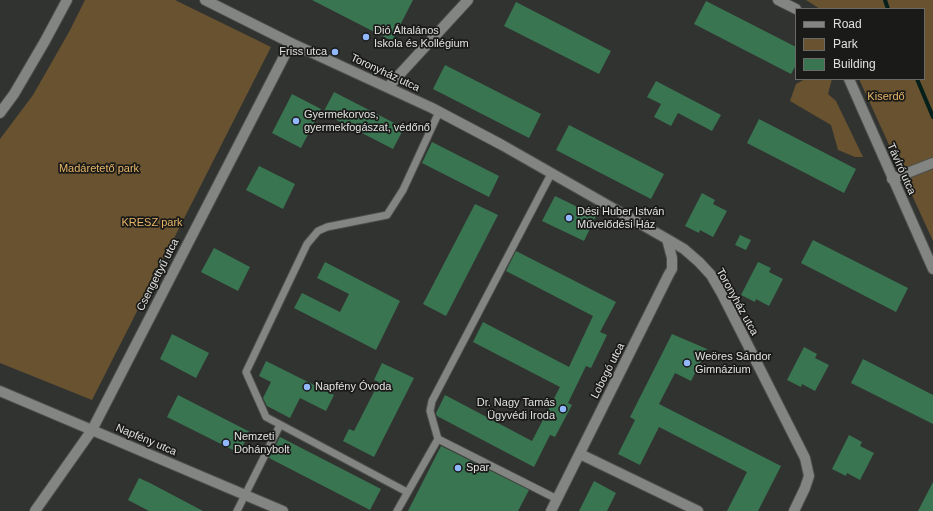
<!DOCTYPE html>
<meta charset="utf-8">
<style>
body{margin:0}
#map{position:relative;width:933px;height:511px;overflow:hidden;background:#313330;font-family:Arial,sans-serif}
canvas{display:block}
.legend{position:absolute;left:795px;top:8px;width:130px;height:72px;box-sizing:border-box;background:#1a1a19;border:1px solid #6a6a69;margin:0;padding:5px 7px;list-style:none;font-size:12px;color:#e1e1e0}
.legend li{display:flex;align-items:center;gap:8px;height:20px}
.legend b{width:20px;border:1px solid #6a6a69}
</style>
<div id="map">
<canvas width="933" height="511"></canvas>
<ul class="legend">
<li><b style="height:5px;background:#838582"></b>Road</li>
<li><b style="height:11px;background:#685230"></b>Park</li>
<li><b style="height:11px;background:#3a7552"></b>Building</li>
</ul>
</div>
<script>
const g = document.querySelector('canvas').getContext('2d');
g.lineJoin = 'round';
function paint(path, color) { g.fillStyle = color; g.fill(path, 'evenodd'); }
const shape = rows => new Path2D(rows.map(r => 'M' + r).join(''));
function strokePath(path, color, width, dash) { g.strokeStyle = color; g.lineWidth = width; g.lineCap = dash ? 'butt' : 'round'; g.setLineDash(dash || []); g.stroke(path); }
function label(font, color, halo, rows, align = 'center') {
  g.font = font + ' Arial,sans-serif'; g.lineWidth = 3.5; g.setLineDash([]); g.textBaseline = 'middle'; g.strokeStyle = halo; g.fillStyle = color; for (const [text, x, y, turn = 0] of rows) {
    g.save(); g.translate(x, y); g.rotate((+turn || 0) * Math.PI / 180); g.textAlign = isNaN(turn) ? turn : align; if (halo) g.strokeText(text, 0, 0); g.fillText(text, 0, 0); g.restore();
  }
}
paint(shape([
 [85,0,175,0,271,47,92,400,0,363,0,139,33,95,69,32],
 [806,0,933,0,933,241,859,79,924,79,924,9,820,9],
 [805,79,832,79,828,94,836,101,863,157,855,157,838,150,831,125,790,101,796,84]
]), '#685230');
strokePath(shape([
 [885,0,888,9],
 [917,79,933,117]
]), '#051f1b', 4);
paint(shape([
 [312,0,413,0,392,41],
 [706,1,796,47,796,65,791,74,694,24],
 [516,2,611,51,599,74,504,26],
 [445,65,541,114,529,138,433,89],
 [656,81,721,115,712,131,678,113,671,126,654,117,661,104,647,97],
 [334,92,404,128,393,149,323,113],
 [292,94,321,109,301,148,272,133],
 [759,119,856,169,844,193,747,143],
 [569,125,664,174,651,199,556,150],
 [432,142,499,176,489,197,422,163],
 [259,166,295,184,283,209,246,190],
 [702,193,715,200,713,204,727,211,713,237,700,230,699,233,685,226],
 [555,196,596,216,584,241,542,221],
 [475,204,498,215,446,316,423,304],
 [740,235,751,240,746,250,735,245],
 [813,240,908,288,896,312,801,263],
 [214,248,250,267,238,291,201,272],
 [516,251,616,302,600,332,607,335,591,368,586,366,568,403,572,405,555,437,550,435,534,467,437,416,436,413,445,395,532,441,560,387,473,342,483,322,569,367,593,316,506,271],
 [325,262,400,301,376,350,294,308,302,293,340,312,349,294,317,278],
 [758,262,771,268,769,272,783,279,769,306,756,299,755,302,741,295],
 [172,334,209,353,196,378,160,359],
 [672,334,707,349,691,381,675,373,659,404,781,466,758,511,727,511,747,472,659,427,640,465,618,454,635,420,630,417],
 [804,347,817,354,815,358,829,365,815,391,802,384,801,387,787,380],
 [863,359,933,395,933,424,851,383],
 [266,361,334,395,326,411,300,398,290,418,267,406,263,398,271,382,259,376],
 [382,363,414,378,374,457,343,441,349,429,354,431,379,382,374,380],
 [178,395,250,432,239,453,167,417],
 [849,435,862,442,860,446,874,453,860,480,847,473,846,476,832,469],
 [280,437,381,489,370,510,269,458],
 [441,446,529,490,518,511,408,511],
 [139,478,150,483,203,511,149,511,128,500],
 [594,481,616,493,607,511,579,511],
 [933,482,933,511,918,511]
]), '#3a7552');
const service = shape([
 [438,439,430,411,432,401,551,174],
 [438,439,557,499],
 [407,492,266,417,246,372,307,244,318,231,327,227,387,215,403,190,439,112],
 [237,511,280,425],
 [397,511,438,439]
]);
const minor = shape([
 [205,0,291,43,432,108,502,145,667,239,684,249,699,262,711,275,722,294,805,458,809,476,805,488,794,511],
 [778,0,796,9],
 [849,79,933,269],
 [388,87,468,0],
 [0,113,14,94,45,41,67,0],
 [892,179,933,163],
 [0,391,283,511],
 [580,454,698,511],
 [35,511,92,430,291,43],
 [551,511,669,274,672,269,672,258,667,239]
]);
strokePath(service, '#4d4e4c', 9);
strokePath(minor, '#4d4e4c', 12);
strokePath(service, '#838582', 7);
strokePath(minor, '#838582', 10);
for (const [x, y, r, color] of [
 [366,37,4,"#91b8fd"],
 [335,52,4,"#91b8fd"],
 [296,121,4,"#91b8fd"],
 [569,218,4,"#91b8fd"],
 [687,363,4,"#91b8fd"],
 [307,387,4,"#91b8fd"],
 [563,409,4,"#91b8fd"],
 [226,443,4,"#91b8fd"],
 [458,468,4,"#91b8fd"]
]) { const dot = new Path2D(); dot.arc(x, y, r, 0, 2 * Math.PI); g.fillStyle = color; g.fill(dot); strokePath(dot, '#1a1a19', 1.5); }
label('11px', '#e1e1e0', '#1a1a19', [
 ["Dió Általános",374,31],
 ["Iskola és Kollégium",374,44],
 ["Friss utca",327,52,"right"],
 ["Gyermekorvos,",304,115],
 ["gyermekfogászat, védőnő",304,128],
 ["Dési Huber István",577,212],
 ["Művelődési Ház",577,225],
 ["Weöres Sándor",695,357],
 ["Gimnázium",695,370],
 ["Napfény Óvoda",315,387],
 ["Dr. Nagy Tamás",555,403,"right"],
 ["Ügyvédi Iroda",555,416,"right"],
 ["Nemzeti",234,437],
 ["Dohánybolt",234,450],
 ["Spar",466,468]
], 'left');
label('11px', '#e1e1e0', '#1a1a19', [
 ["Toronyház utca",385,73,25],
 ["Távíró utca",901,169,66],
 ["Csengettyű utca",158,275,-63],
 ["Toronyház utca",737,302,61],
 ["Lobogó utca",608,371,-63],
 ["Napfény utca",146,440,23]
]);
label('11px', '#e8b566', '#1a1a19', [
 ["Kiserdő",886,97],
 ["Madáretető park",99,169],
 ["KRESZ park",152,223]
]);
</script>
